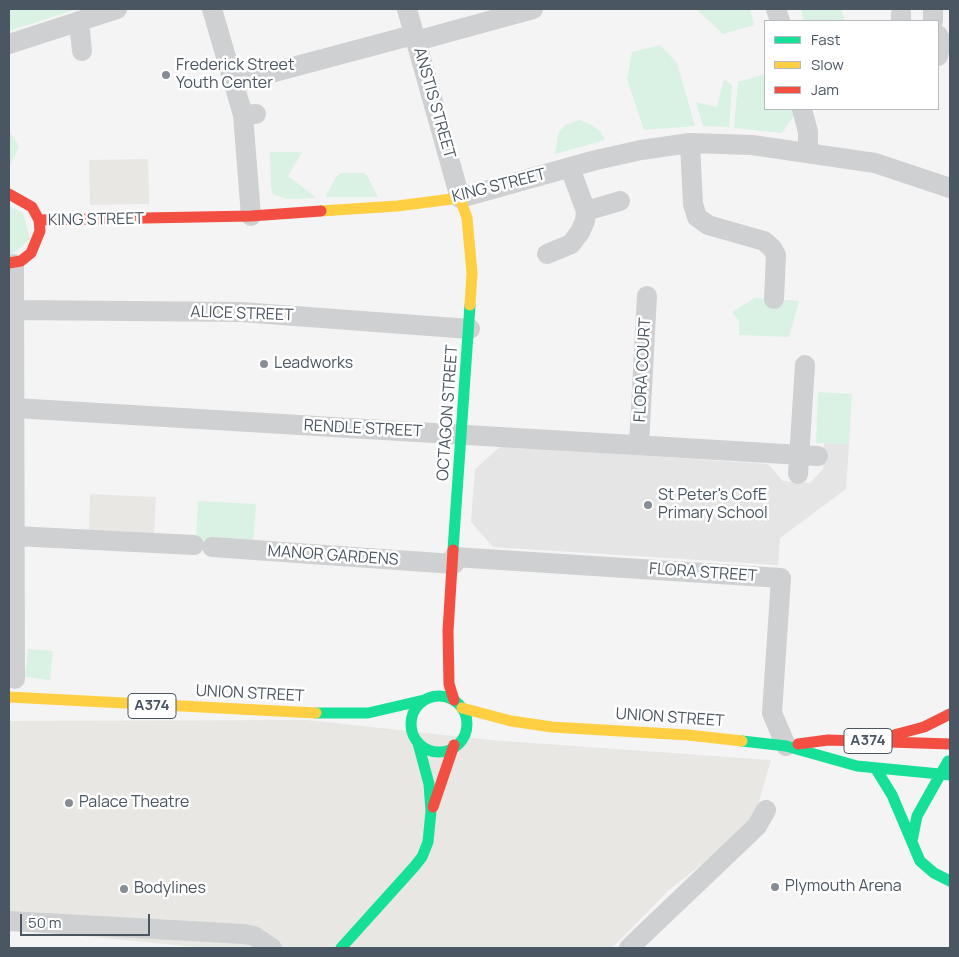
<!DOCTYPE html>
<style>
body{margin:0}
#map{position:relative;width:959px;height:957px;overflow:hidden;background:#f4f4f4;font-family:Manrope,sans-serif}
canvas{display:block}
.frame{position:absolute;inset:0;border:10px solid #4a5661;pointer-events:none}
.legend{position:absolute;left:764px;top:20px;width:175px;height:90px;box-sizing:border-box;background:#fff;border:1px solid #b7bbc0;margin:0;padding:6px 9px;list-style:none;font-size:15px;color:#4a5661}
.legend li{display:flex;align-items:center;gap:10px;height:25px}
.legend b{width:25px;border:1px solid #b7bbc0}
.scale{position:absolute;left:20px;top:914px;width:130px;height:22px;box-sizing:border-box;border:2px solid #4a5661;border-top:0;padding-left:6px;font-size:15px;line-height:18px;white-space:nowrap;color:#4a5661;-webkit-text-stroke:4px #fff;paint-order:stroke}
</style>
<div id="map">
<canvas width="959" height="957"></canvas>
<div class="frame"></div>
<ul class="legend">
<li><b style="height:6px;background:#16e098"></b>Fast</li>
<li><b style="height:6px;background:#ffcf43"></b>Slow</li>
<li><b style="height:6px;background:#f24e42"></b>Jam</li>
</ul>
<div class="scale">50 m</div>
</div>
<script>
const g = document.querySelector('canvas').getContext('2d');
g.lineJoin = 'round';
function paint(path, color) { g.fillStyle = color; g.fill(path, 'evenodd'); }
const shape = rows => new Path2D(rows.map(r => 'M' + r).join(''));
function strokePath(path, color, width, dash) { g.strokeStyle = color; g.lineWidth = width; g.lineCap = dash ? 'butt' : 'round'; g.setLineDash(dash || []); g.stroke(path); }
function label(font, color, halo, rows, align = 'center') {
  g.font = font + ' Manrope,sans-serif'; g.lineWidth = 5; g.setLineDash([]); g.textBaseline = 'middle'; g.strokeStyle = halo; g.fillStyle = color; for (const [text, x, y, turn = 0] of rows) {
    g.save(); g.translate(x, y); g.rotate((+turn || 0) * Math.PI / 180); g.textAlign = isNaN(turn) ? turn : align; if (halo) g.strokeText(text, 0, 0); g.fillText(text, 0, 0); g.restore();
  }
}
paint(shape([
 [148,159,149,204,90,205,89,160],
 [90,494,156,497,154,534,89,534],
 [307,720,491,740,771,760,752,825,669,890,612,948,206,948,9,929,9,721]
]), '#e8e7e3');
paint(shape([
 [824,443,849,444,846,489,780,538,778,565,493,547,471,522,475,469,501,446,768,464,783,481,810,483,823,469]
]), '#e6e5e6');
paint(shape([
 [9,9,77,9,9,31],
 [696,9,750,9,754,25,723,34],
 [801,9,841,9,845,21,804,21],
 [660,45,677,63,695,126,644,130,627,79,632,52],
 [765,74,765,109,795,109,796,113,782,133,734,128,738,82],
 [724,79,732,85,729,127,703,126,696,102,717,107],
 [579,120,590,124,600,131,605,140,555,154,558,134,565,125],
 [9,131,19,146,9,168],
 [270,152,302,152,288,176,317,198,286,199,273,194,271,189],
 [341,173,363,173,367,175,378,197,325,197,336,177],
 [9,206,23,213,30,239,9,257],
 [755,298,799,301,789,337,739,335,739,321,732,312],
 [818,392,852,394,849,444,816,443],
 [198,501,256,504,253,544,196,540],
 [28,649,53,651,50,680,25,677]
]), '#d9f2e3');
strokePath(shape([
 [212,9,243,115],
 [407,9,460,198,596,160,641,150,690,143,752,145,875,163,950,188],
 [776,9,780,21],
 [933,9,933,21],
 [901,13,901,21],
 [79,21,82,51],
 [938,35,941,41,938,56],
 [416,41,533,9],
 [9,44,117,9],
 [233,83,413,35],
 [802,109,808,132,808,151],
 [690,143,693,204,697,217,708,225,764,241,772,248,776,255,774,299],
 [586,211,620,201],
 [251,216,243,115,256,114],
 [547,254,571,244,580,232,585,221,586,211,570,168],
 [14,264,15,679],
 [14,310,241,312,470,329],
 [15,408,818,456],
 [639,444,647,296],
 [798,474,805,365],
 [15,536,194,545],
 [212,547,454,564],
 [454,557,781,578,772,713,786,746],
 [9,921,244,934,254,936,272,948],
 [629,948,757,826,766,810]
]), '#ced0d2', 20);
strokePath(shape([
 [453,550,470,305],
 '411 724a28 28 0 1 1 56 0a28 28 0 1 1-56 0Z',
 [316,713,368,713,424,700],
 [742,741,786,746,857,766,950,775],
 [876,769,892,795,920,861,934,873,950,881],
 [912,841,917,816,948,761],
 [341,948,414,867,422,857,428,842,431,811,429,784,418,743]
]), '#16e098', 11);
strokePath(shape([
 [321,211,397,206,460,198,467,218,472,273,470,305],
 [9,697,316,713],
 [462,708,511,721,552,727,688,735,742,741]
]), '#ffcf43', 11);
strokePath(shape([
 [9,194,32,207,39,220,40,231,31,253,21,261,9,263],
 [39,220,251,216,321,211],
 [453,550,448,631,449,684,454,700],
 [894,735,924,727,950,714],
 [798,744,828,740,950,744],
 [433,807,454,745]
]), '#f24e42', 11);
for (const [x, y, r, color] of [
 [166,75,5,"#868d94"],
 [264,364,5,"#868d94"],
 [648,505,5,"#868d94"],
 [69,803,5,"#868d94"],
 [775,887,5,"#868d94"],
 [124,889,5,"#868d94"]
]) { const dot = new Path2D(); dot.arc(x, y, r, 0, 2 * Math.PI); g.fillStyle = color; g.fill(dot); strokePath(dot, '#fff', 2); }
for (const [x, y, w] of [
 [152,706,48],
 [868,741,48]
]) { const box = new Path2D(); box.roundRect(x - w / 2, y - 12.5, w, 25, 4); g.fillStyle = '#fff'; g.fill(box); strokePath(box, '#4a5661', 1); }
label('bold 15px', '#4a5661', null, [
 ["A374",152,706],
 ["A374",868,741]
]);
label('16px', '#4a5661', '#fff', [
 ["Frederick Street",176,66],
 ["Youth Center",176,84],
 ["Leadworks",274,364],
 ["St Peter's CofE",658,496],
 ["Primary School",658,514],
 ["Palace Theatre",79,803],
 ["Plymouth Arena",785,887],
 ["Bodylines",134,889]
], 'left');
label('16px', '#4a5661', '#fff', [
 ["ANSTIS STREET",434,103,74],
 ["KING STREET",499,186,-14],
 ["KING STREET",96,220,-1],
 ["ALICE STREET",242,314,2],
 ["FLORA COURT",643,370,-87],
 ["OCTAGON STREET",448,413,-86],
 ["RENDLE STREET",363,429,3],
 ["MANOR GARDENS",333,556,4],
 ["FLORA STREET",703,573,4],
 ["UNION STREET",250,694,3],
 ["UNION STREET",670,718,4]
]);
</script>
